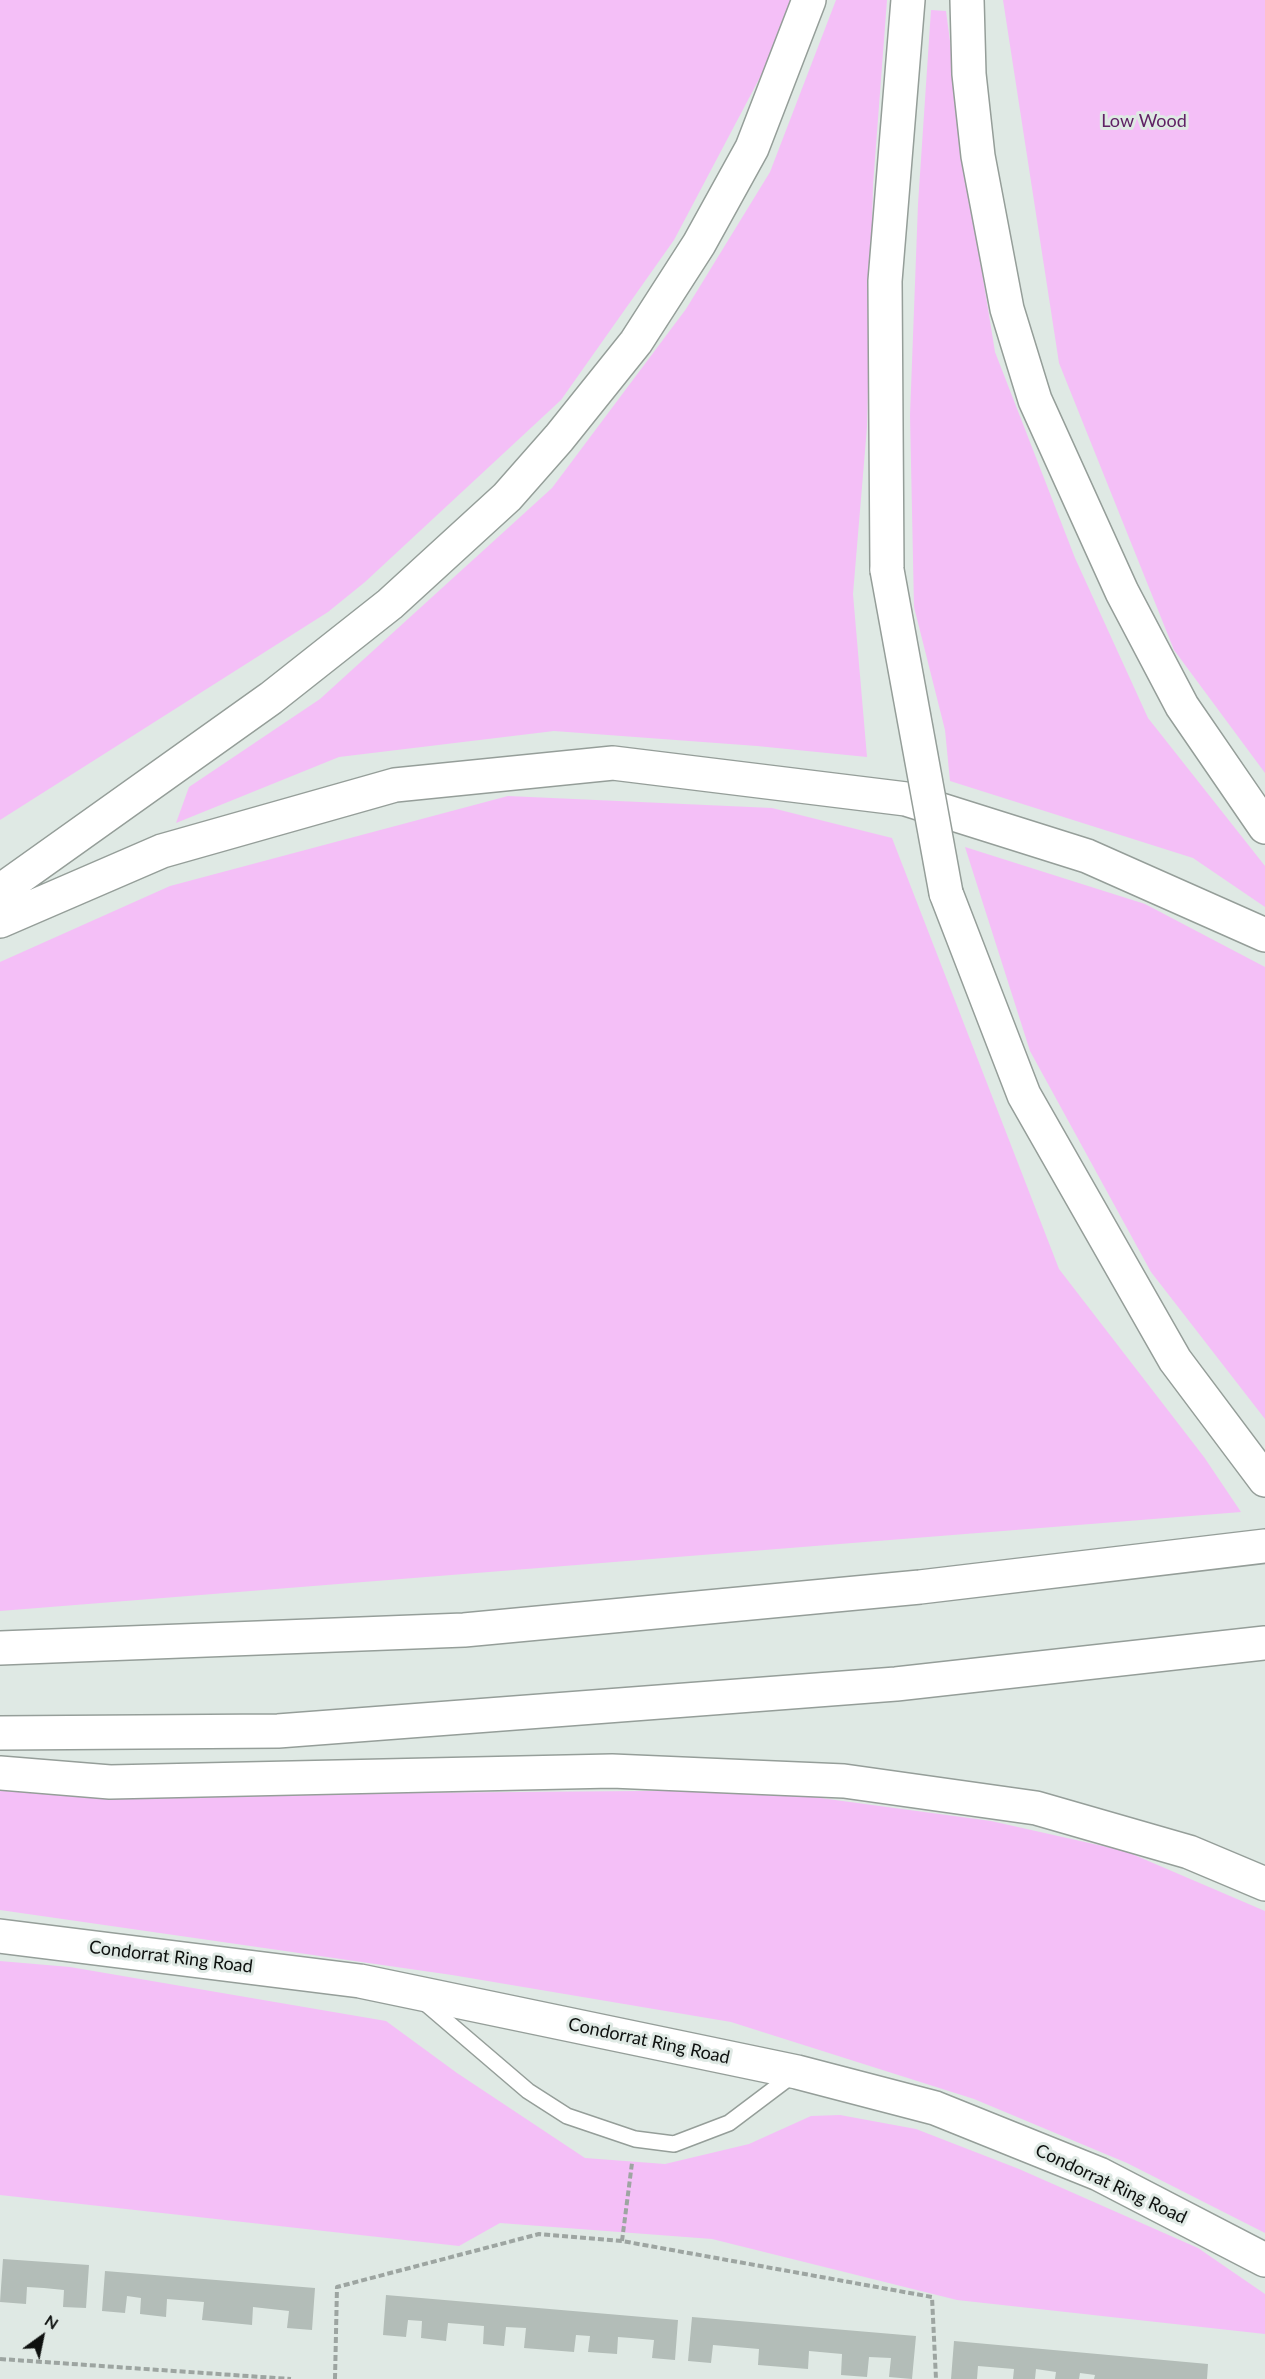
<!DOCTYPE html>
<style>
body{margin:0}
#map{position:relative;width:1265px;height:2379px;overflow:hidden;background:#dfe9e4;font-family:Lato,sans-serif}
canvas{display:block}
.north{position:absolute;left:12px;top:2307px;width:60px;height:60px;-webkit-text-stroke:4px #dfe9e4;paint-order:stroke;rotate:33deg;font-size:16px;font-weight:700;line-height:24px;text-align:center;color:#0e110f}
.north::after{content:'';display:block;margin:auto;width:21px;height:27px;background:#0e110f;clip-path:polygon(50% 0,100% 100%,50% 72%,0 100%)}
</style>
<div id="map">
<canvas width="1265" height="2379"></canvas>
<div class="north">N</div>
</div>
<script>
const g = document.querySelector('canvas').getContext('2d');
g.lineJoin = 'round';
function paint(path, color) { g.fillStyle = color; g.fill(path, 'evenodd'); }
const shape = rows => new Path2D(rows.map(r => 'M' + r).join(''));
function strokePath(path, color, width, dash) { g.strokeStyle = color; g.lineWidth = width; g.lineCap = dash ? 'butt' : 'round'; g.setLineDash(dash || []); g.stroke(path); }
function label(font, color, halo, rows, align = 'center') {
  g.font = font + ' Lato,sans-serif'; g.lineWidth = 6; g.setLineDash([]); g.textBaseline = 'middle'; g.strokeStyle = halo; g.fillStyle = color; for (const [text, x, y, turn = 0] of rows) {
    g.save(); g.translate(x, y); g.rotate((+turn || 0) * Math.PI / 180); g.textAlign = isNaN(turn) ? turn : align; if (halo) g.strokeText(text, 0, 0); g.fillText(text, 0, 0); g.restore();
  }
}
paint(shape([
 [0,0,793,0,785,30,674,240,561,400,365,582,328,612,0,820],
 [836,0,887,0,873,185,867,427,853,594,867,757,757,746,554,731,339,757,176,823,189,787,320,699,552,488,686,309,770,172],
 [1003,0,1265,0,1265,773,1174,650,1059,363],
 [931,10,946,11,975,229,995,352,1075,558,1148,718,1265,866,1265,907,1193,858,950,781,945,730,914,607,910,415,918,204],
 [508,796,772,808,892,838,1059,1269,1204,1457,1241,1512,0,1611,0,962,170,886],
 [965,847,1145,904,1265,967,1265,1419,1151,1272,1030,1051],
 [0,1786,278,1794,761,1790,991,1821,1125,1851,1265,1911,1265,2233,1127,2163,974,2099,731,2022,452,1975,0,1910],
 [0,1961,70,1967,386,2021,457,2073,585,2158,665,2164,749,2144,811,2116,840,2115,916,2129,1019,2169,1198,2248,1265,2294,1265,2334,957,2300,712,2239,500,2223,459,2246,0,2195]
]), '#f4bff7');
paint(shape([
 [3,2259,89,2265,86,2308,63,2307,64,2290,44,2288,27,2287,26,2304,0,2302],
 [105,2271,315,2288,312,2330,287,2328,289,2311,253,2307,252,2325,202,2320,204,2302,167,2299,166,2317,140,2314,141,2298,127,2296,125,2313,102,2311],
 [386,2295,678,2320,675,2360,652,2358,654,2340,631,2338,618,2337,617,2354,588,2352,590,2336,576,2335,574,2352,524,2348,526,2328,506,2327,504,2346,483,2344,484,2326,448,2323,446,2341,421,2338,422,2321,408,2320,406,2337,383,2335],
 [692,2317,916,2336,912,2379,889,2377,891,2358,869,2357,867,2377,841,2375,842,2354,809,2351,808,2369,758,2365,759,2349,713,2345,711,2363,688,2361],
 [954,2341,1208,2364,1207,2379,1094,2379,1095,2375,1080,2373,1079,2379,1055,2379,1056,2372,1036,2369,1035,2379,1013,2379,1014,2369,978,2366,977,2379,951,2379]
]), '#b3bdb8');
const lane = shape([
 [424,2002,528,2091,567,2116,635,2139,674,2144,729,2123,794,2074]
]);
const secondary = shape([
 [967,0,969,74,978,156,1007,309,1035,400,1122,592,1182,706,1265,827],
 [887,570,885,281,908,0],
 [946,893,1024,1095,1175,1360,1265,1480],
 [0,1936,360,1981,797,2072,935,2108,1099,2174,1265,2260]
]);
const highway = shape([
 [0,891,271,698,390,604,507,497,559,438,636,342,699,244,752,148,809,0],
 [0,921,162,851,395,785,613,763,906,799,1087,856,1265,935],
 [0,1648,464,1630,920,1587,1265,1546],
 [0,1733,278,1731,896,1684,1265,1643],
 [0,1773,110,1782,612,1771,844,1781,1036,1808,1189,1852,1265,1884]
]);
strokePath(lane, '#959e99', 18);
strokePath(secondary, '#959e99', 36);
strokePath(highway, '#959e99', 36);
strokePath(shape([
 [622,2241,632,2163],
 [0,2359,291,2379],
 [335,2379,337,2287,539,2234,622,2241,932,2297,936,2379]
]), '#9da5a1', 4, [6, 3]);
strokePath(lane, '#fff', 15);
strokePath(secondary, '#fff', 33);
strokePath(highway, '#fff', 33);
const secondaryBridge = shape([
 [887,570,946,893]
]);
strokePath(secondaryBridge, '#959e99', 36, []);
strokePath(secondaryBridge, '#fff', 33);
label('18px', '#602165', '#dfe9e4', [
 ["Low Wood",1144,121]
]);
label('18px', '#0e110f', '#dfe9e4', [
 ["Condorrat Ring Road",171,1957,7],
 ["Condorrat Ring Road",649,2041,12],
 ["Condorrat Ring Road",1111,2184,25]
]);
</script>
